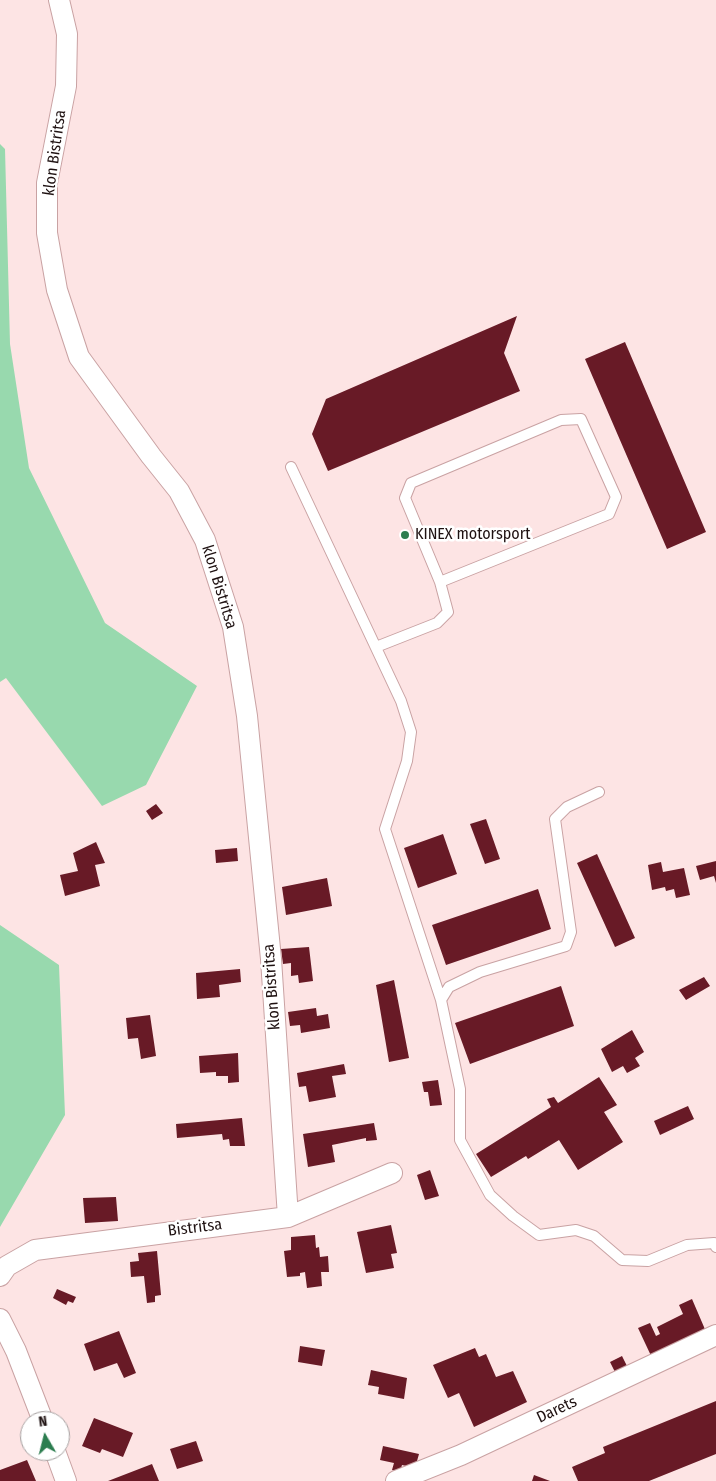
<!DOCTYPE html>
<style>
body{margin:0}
#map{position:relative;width:716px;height:1481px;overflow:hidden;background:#fde4e4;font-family:"Fira Sans Condensed",sans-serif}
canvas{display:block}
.north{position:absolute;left:20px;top:1411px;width:50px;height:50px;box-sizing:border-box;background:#fff;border:1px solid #a5a0a0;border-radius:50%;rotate:352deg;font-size:14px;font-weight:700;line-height:20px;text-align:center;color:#1e1111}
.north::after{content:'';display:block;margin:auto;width:18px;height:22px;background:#2c7d4f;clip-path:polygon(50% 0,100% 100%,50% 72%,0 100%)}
</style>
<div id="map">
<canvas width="716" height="1481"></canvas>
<div class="north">N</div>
</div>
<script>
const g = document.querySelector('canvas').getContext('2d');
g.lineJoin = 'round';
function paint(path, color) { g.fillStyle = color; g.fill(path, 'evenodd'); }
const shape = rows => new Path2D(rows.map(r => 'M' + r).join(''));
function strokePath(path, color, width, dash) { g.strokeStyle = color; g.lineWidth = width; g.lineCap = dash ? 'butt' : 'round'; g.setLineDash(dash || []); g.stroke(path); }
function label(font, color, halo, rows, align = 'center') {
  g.font = font + ' "Fira Sans Condensed",sans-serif'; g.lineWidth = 5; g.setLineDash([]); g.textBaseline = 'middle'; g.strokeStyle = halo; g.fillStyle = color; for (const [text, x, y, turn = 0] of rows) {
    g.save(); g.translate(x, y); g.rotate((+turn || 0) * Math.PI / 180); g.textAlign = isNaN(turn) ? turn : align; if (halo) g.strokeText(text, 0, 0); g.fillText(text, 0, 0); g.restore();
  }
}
paint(shape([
 [0,144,5,149,10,344,29,468,105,623,197,686,146,785,102,806,6,678,0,682],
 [0,925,59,965,65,1115,0,1227]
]), '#98d9ae');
paint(shape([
 [517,316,504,353,520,391,328,471,312,434,326,399],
 [625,342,706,532,667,549,585,359],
 [156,804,163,813,152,820,146,811],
 [486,819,500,859,485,864,470,824],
 [443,834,457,874,418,888,404,848],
 [96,842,105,863,95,865,100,886,65,896,60,875,78,871,73,853],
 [237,848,238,861,216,863,215,850],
 [597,854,635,938,615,947,577,863],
 [716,861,716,883,714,876,700,880,696,866],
 [661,862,663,872,684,868,690,895,676,898,674,889,666,891,665,887,652,890,648,865],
 [327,878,332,906,286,915,282,887],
 [538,889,551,929,446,965,432,925],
 [309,947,313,981,299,983,298,975,291,976,291,963,283,964,281,949],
 [240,969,241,982,219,985,220,997,197,999,196,973],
 [704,977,710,986,686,1000,679,990],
 [394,980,409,1058,389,1062,376,985],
 [561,986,574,1026,470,1064,455,1023],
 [316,1008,317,1016,328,1014,330,1028,301,1033,300,1025,290,1026,288,1012],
 [150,1015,156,1056,141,1059,138,1038,128,1039,126,1018],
 [632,1030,644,1052,635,1058,640,1066,627,1073,623,1066,612,1072,601,1049],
 [238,1053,239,1082,228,1083,228,1076,216,1076,216,1072,200,1073,199,1056],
 [344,1064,346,1074,332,1076,336,1097,309,1102,306,1086,299,1087,297,1073],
 [599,1077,617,1105,604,1112,623,1142,578,1170,559,1140,528,1159,526,1156,491,1177,476,1154,551,1107,547,1099,554,1097,558,1103],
 [438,1080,442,1105,430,1106,428,1092,424,1092,422,1082],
 [688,1106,694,1119,660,1135,654,1121],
 [242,1118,245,1146,230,1146,229,1139,223,1140,222,1134,177,1138,176,1124],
 [374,1123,377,1140,366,1141,366,1138,332,1145,335,1162,308,1167,303,1134],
 [430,1170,439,1196,425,1200,417,1175],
 [116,1197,118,1221,85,1223,83,1198],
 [391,1225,397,1253,391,1254,394,1268,366,1273,357,1232],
 [315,1235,316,1248,319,1247,320,1257,328,1256,329,1272,321,1272,322,1286,307,1288,305,1272,300,1273,300,1276,287,1277,284,1251,291,1250,291,1237],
 [157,1251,161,1295,155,1296,155,1302,147,1303,144,1276,131,1277,130,1262,139,1261,138,1253],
 [57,1289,76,1297,73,1303,68,1301,66,1305,53,1298],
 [692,1299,707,1334,653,1360,638,1328,650,1323,656,1336,660,1334,657,1327,683,1314,679,1305],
 [119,1331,136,1373,124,1378,117,1363,94,1371,84,1344],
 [300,1346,325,1350,322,1366,298,1362],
 [475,1348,479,1357,486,1354,496,1377,513,1371,527,1402,474,1427,459,1393,448,1398,433,1365],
 [622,1356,628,1368,616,1374,610,1362],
 [371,1370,407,1378,404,1399,378,1394,379,1387,368,1385],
 [716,1401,716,1454,649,1481,578,1481,572,1467,605,1453,603,1447],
 [94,1418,133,1433,123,1457,102,1449,100,1453,82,1446],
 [196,1441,203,1461,177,1469,170,1449],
 [383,1446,419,1454,415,1468,402,1465,400,1472,392,1470,394,1463,380,1460],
 [27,1460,36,1481,0,1481,0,1470],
 [152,1464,159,1481,108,1481],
 [534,1475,550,1481,532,1481]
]), '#681a26');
const service = shape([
 [291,467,401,701,411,732,407,761,385,829,441,1000],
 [376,647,437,623,448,612,440,582,405,498,411,483,561,420,581,419,616,497,609,514,440,582],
 [599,792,567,807,555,819,571,932,566,946,480,972,449,987,441,1000,460,1089,460,1140,490,1195,513,1216,539,1235,576,1230,594,1236,622,1260,648,1261,687,1245,714,1243,716,1247]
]);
const minor = shape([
 [59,0,67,34,66,86,47,183,47,233,57,290,79,357,151,456,179,491,205,540,233,627,247,716,271,959,288,1217],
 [0,1276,7,1266,35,1250,288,1217,392,1173],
 [0,1319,16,1351,43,1421],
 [55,1451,66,1481],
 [396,1481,461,1455,716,1335]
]);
strokePath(service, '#c9a2a3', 12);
strokePath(minor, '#c9a2a3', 22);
strokePath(service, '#fff', 10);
strokePath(minor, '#fff', 20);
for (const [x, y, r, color] of [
 [405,535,5,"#2c7d4f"]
]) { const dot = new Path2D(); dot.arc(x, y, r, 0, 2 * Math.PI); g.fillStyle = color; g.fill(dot); strokePath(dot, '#fff', 2); }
label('16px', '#1e1111', '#fff', [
 ["klon Bistritsa",55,153,-82],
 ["klon Bistritsa",219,587,73],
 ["klon Bistritsa",272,987,-94],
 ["Bistritsa",195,1228,-7],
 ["Darets",557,1410,-25]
]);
label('16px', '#1e1111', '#fff', [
 ["KINEX motorsport",415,535]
], 'left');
</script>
